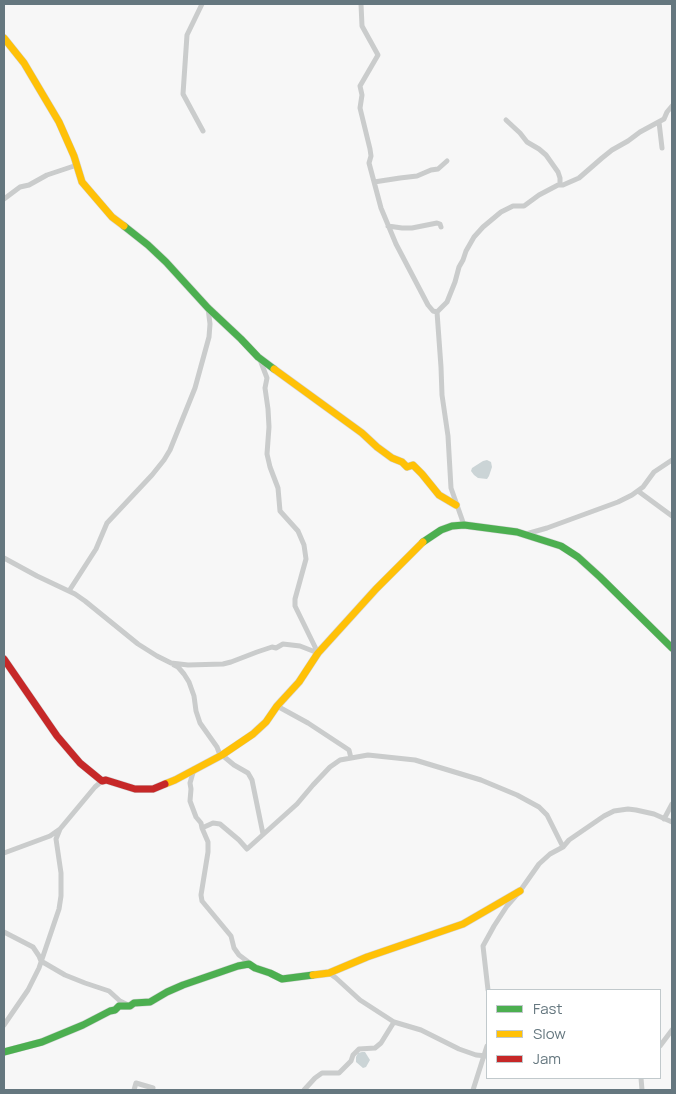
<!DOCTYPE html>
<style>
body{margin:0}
#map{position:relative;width:676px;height:1094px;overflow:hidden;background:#f7f7f7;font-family:Manrope,sans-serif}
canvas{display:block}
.frame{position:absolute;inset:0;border:5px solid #65777f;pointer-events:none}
.legend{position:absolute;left:486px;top:989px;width:175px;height:90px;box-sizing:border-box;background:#fff;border:1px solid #c1c9cc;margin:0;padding:6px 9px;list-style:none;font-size:15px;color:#65777f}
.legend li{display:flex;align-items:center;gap:10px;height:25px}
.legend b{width:25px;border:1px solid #c1c9cc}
</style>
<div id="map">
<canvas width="676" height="1094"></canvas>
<div class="frame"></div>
<ul class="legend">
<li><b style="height:6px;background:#4caf50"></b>Fast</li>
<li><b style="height:6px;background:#ffc107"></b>Slow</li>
<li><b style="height:6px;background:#c62828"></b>Jam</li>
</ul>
</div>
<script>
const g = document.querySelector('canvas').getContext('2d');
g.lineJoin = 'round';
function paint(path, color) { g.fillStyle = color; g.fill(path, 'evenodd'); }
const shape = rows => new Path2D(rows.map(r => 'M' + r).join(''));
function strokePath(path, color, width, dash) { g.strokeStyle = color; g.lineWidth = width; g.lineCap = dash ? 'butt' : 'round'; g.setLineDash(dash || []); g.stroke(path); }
paint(shape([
 [487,460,491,462,492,467,489,476,487,479,478,478,474,475,471,471,472,468,483,461],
 [362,1052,365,1052,370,1060,366,1067,363,1068,356,1062,356,1057,358,1053]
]), '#cbd4d6');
const fast = shape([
 [124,226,148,245,166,262,208,308,241,339,258,357,274,369],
 [423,542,441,530,452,526,464,525,517,532,561,546,578,557,600,577,672,648],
 [4,1052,42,1042,83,1025,110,1011,115,1010,119,1006,130,1006,134,1003,150,1002,167,992,183,985,238,966,249,964,255,968,270,973,282,979,313,975]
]);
const slow = shape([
 [4,38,24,63,59,122,74,156,82,182,112,217,124,226],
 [274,369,362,433,377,447,392,458,402,462,407,467,413,465,422,474,439,495,456,505],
 [165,784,175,780,222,755,253,734,266,722,277,706,299,682,318,653,376,589,423,542],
 [313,975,329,973,367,957,463,924,520,891]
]);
const jam = shape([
 [4,659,57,736,80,763,102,781,106,780,135,789,153,789,165,784]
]);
strokePath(fast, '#d3d4d5', 8);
strokePath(slow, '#d3d4d5', 8);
strokePath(jam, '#d3d4d5', 8);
strokePath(shape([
 [202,4,187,35,183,94,203,131],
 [361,4,362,26,378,55,360,86,362,95,360,108,370,149,371,156,369,163,381,208,396,244,428,305,433,311,437,312,441,367,442,395,448,436,451,488,464,525],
 [506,120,520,133,527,142,539,149,546,155,558,172,560,178,560,185],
 [659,122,662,148],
 [374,182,400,178,417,176,431,170,438,169,447,161],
 [4,199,20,187,29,185,47,175,77,165],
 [388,226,402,228,412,228,437,223,440,224,441,227],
 [437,312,447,302,455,282,459,267,463,260,466,251,474,237,483,227,501,212,513,206,524,206,539,195,558,185,563,185,579,178,602,158,612,150,628,141,640,132,664,119,667,112,672,106],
 [259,357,267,378,265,388,268,409,269,427,267,454,270,467,278,488,280,511,298,531,304,545,306,559,295,599,295,606,318,653],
 [638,491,672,516],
 [526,534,547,528,618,502,632,495,643,487,654,472,672,460],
 [4,558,37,576,75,594,85,601,138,644,157,656,171,663,188,665,223,664,231,662,257,652,272,647,276,648,283,644,300,646,318,653],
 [69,591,96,549,107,523,152,475,164,460,170,450,195,388,209,337,210,324,208,308],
 [174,665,178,667,184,674,189,682,194,696,196,711,200,723,217,747,220,755],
 [277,706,308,723,349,750,351,758],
 [222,755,234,765,248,773,252,780,263,834],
 [194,769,190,783,191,789,190,801,196,817,201,823,202,828,208,842,208,852,201,895,202,901,231,936,234,948,239,955,251,964],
 [664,819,672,804],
 [202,828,213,823,220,824,239,840,247,849,297,804,313,785,330,767,340,760,368,755,415,760,481,780,517,795,539,807,547,815,563,847],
 [4,853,50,836,60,829,95,787,102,781],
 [4,932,33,947,39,956,41,961,65,975,85,983,109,991,120,1001,130,1006],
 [329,973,336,978,360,1000,394,1022,421,1030,459,1049,476,1055,487,1056],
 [488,990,483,946,494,926,507,906,520,891,539,864,550,854,563,847,569,840,604,816,614,811,628,809,636,810,654,814,672,822],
 [4,1025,28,990,39,968,59,909,61,896,61,873,56,839,60,829],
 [660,1046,672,1030],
 [641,1078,642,1090],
 [134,1090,136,1083,153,1088],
 [304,1090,315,1078,322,1073,339,1073,351,1061,353,1055,359,1049,375,1048,381,1043,394,1022],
 [473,1090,487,1046]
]), '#cacccc', 5);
strokePath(fast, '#4caf50', 7);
strokePath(slow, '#ffc107', 7);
strokePath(jam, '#c62828', 7);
</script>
